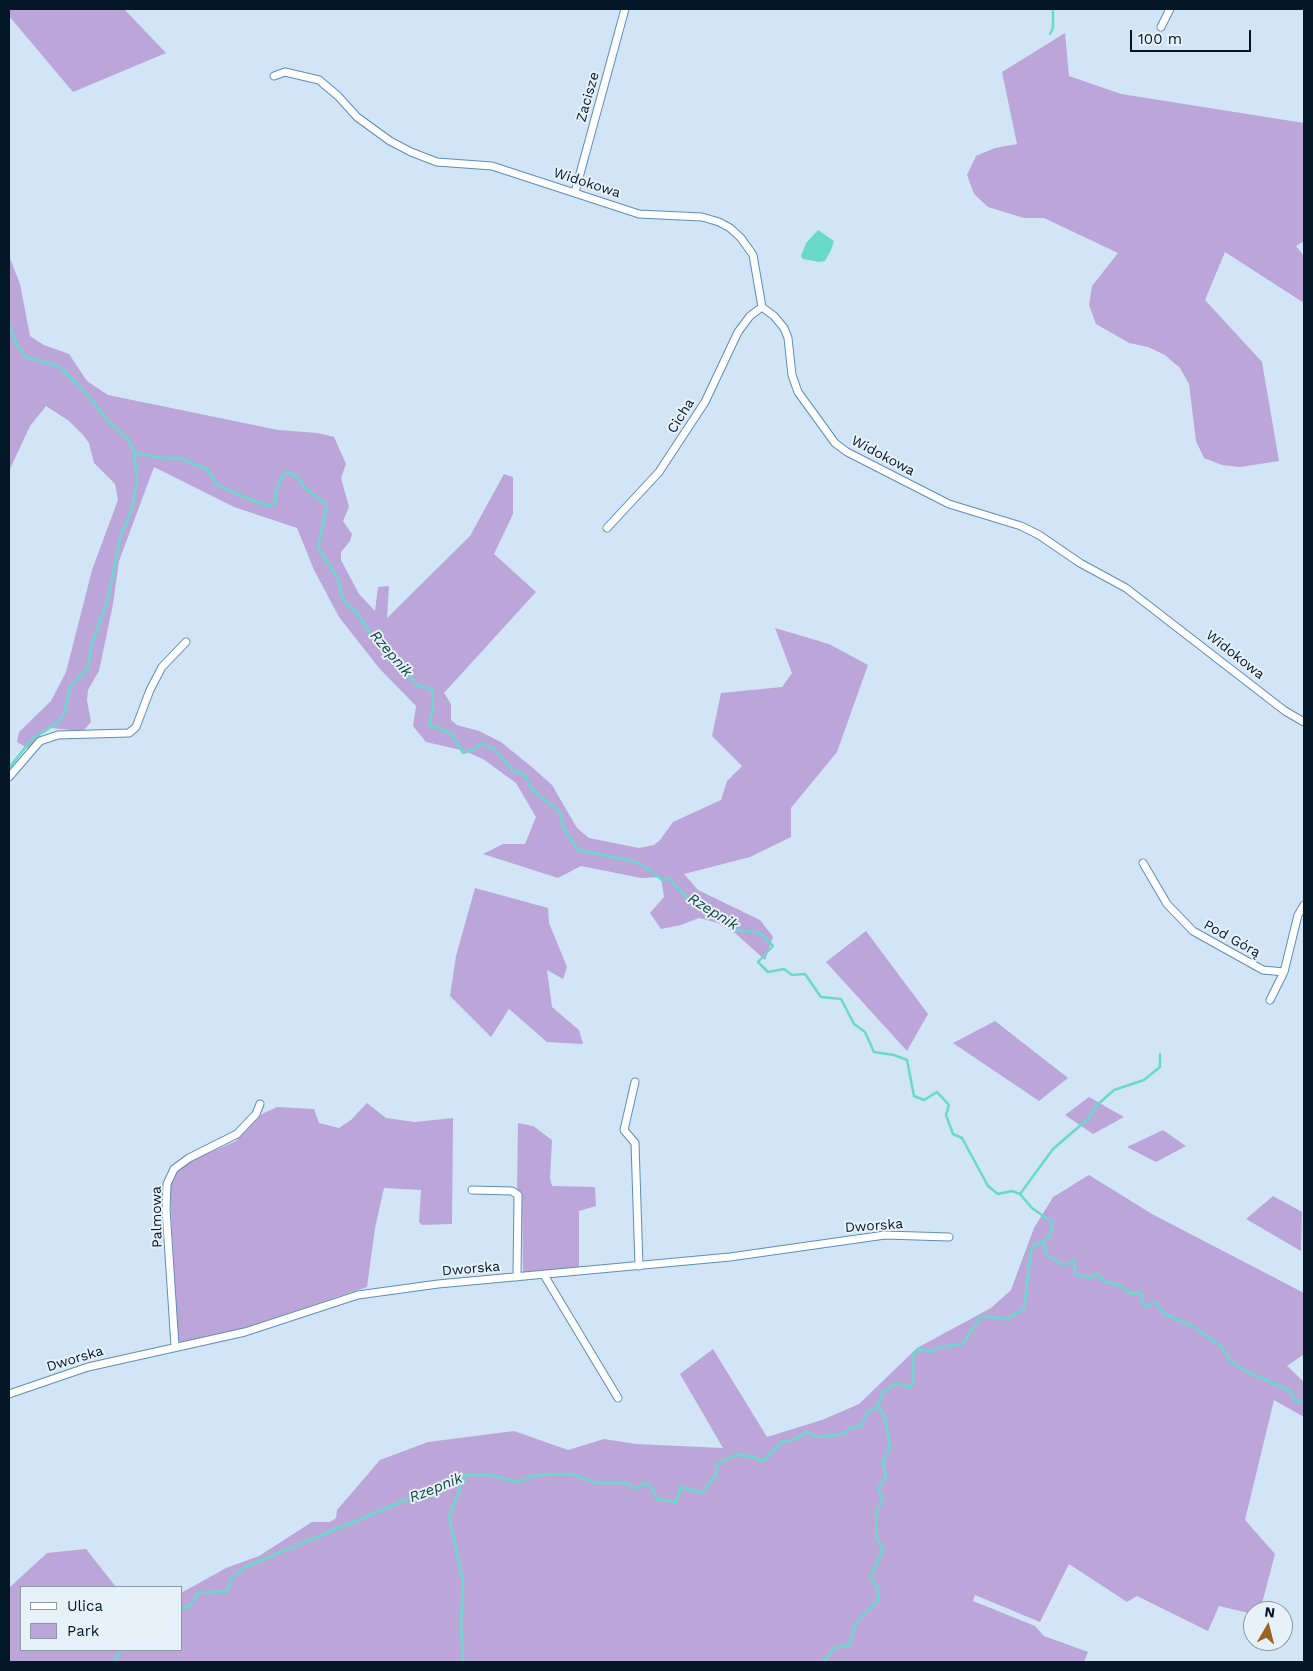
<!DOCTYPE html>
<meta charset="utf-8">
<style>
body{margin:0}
#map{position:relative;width:1313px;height:1671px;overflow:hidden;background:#d1e5f7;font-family:"Work Sans",sans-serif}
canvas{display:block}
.frame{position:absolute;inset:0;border:10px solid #041726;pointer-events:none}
.legend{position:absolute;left:20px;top:1586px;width:162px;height:65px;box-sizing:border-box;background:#e7f1fa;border:1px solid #8c9aa5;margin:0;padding:6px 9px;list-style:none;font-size:15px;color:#041726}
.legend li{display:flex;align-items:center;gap:10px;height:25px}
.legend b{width:25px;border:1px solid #8c9aa5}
.north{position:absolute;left:1243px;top:1601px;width:50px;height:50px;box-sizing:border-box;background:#e7f1fa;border:1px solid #8c9aa5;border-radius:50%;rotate:8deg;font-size:14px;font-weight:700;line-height:20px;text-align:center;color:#041726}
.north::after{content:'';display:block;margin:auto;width:18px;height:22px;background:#9c6221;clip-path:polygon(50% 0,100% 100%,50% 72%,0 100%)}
.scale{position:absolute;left:1130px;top:30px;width:121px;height:22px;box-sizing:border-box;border:2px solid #041726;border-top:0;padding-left:6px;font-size:15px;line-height:18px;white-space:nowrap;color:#041726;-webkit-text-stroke:4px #e7f1fa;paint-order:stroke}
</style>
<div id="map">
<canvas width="1313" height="1671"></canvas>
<div class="frame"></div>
<ul class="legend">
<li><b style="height:6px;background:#fff"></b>Ulica</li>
<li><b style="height:14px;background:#bca5d9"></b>Park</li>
</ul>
<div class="north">N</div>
<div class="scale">100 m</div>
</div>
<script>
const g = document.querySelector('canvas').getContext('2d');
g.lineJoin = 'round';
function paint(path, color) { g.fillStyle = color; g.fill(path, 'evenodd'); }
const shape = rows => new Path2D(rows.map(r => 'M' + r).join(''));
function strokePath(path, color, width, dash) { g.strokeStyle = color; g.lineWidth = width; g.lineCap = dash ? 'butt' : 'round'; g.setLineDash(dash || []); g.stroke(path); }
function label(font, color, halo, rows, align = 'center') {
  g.font = font + ' "Work Sans",sans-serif'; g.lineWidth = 4; g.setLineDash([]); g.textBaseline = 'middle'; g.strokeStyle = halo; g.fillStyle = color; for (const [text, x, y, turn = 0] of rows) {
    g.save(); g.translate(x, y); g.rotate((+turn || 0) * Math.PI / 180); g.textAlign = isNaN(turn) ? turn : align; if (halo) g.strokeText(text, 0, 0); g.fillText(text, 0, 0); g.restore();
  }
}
paint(shape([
 [9,9,124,9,166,53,73,92,9,16],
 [1065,33,1069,76,1121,94,1304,123,1304,241,1296,246,1304,256,1304,303,1225,252,1205,300,1262,362,1279,461,1240,467,1222,465,1204,458,1196,441,1189,384,1180,368,1165,355,1148,347,1129,343,1096,324,1089,305,1092,286,1118,253,1044,218,1024,218,988,207,974,194,967,175,976,156,995,148,1017,144,1002,72],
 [9,256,20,284,30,336,44,345,69,354,87,381,108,395,278,430,318,433,334,437,346,464,341,478,349,507,343,521,352,534,350,541,341,552,341,560,359,594,375,611,378,587,389,586,387,618,470,536,504,474,513,477,513,514,494,554,536,592,444,693,451,704,451,720,457,725,479,731,501,742,533,768,552,785,577,828,589,838,639,848,654,845,660,840,673,822,721,800,727,781,742,766,712,736,721,693,782,687,792,673,775,628,829,644,868,665,837,752,791,808,791,837,750,857,684,874,698,890,760,920,773,937,765,960,735,933,718,923,699,918,681,925,661,929,650,913,664,897,661,877,641,878,581,866,558,878,483,854,503,844,525,844,536,817,516,783,483,759,465,751,426,742,413,726,416,706,379,668,339,617,314,570,297,528,234,507,154,467,119,561,113,604,99,671,88,690,87,700,91,722,83,731,51,728,42,733,31,750,17,742,19,732,51,701,66,672,92,570,118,500,115,484,94,463,89,443,83,435,69,421,46,406,30,426,9,471],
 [475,888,548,908,549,923,567,967,563,979,547,970,552,1007,579,1030,583,1044,547,1042,509,1009,491,1037,450,996,456,956],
 [866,931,928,1014,907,1051,826,962],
 [995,1021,1068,1078,1039,1101,953,1043],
 [1089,1097,1124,1117,1093,1134,1065,1115],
 [367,1103,386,1118,415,1122,453,1118,452,1224,422,1225,419,1222,421,1190,384,1188,375,1228,367,1287,229,1333,180,1342,177,1339,170,1190,172,1178,181,1165,236,1141,262,1114,277,1107,314,1109,319,1123,339,1128,351,1120],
 [518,1123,533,1126,552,1140,550,1178,552,1186,595,1187,596,1206,579,1211,579,1267,523,1274,522,1195,517,1190],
 [1163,1130,1186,1146,1156,1162,1127,1147],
 [1089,1175,1152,1214,1304,1293,1304,1354,1287,1366,1304,1382,1304,1417,1274,1400,1245,1520,1275,1554,1260,1611,1253,1611,1253,1614,1219,1606,1208,1631,1137,1596,1127,1602,1069,1564,1040,1622,975,1595,973,1601,1035,1626,1044,1636,1088,1652,1084,1662,9,1662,9,1588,47,1553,86,1549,116,1587,21,1587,21,1650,181,1650,181,1593,226,1568,259,1556,312,1522,330,1522,336,1518,337,1510,380,1460,428,1442,514,1431,568,1450,604,1439,636,1444,723,1448,680,1374,713,1349,767,1437,822,1420,859,1404,917,1348,991,1308,1011,1290,1034,1228,1053,1197],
 [1273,1196,1302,1212,1301,1251,1246,1219]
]), '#bca5d9');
paint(shape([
 [818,230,834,241,831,250,825,261,819,262,803,259,801,256,806,243]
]), '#68dacc');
strokePath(shape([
 [1050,34,1053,28,1053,9],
 [9,325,18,347,26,357,57,366,64,371,86,393,110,423,129,440,134,453,163,458,180,458,208,470,217,485,266,506,275,504,276,489,285,472,297,476,305,488,327,505,318,547,338,579,343,600,359,616,372,636,417,685,432,689,433,709,429,725,452,734,463,753,474,749,482,743,495,750,512,770,525,775,532,790,560,812,563,827,578,850,634,861,648,869,662,880,668,878,687,897,738,930,760,933,773,946,758,962,768,972,784,969,792,975,805,974,821,997,841,999,854,1024,865,1032,874,1052,894,1055,907,1060,914,1096,924,1100,937,1092,949,1105,946,1115,953,1134,962,1138,988,1186,998,1194,1012,1191,1020,1194,1032,1208,1053,1223,1050,1235,1043,1242,1034,1245,1031,1250,1024,1309,1007,1319,981,1316,963,1344,939,1347,931,1352,919,1349,913,1355,913,1383,908,1388,898,1383,883,1391,878,1406,867,1413,861,1426,848,1429,844,1434,818,1437,806,1432,796,1439,782,1442,763,1461,750,1456,735,1455,717,1464,716,1475,702,1493,681,1487,676,1502,657,1499,650,1485,645,1483,635,1489,626,1483,596,1483,571,1474,538,1475,517,1482,490,1475,466,1475,245,1567,231,1579,228,1591,198,1593,189,1607,181,1608],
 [9,768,31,740,57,723,64,715,70,687,88,668,91,647,108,598,121,535,132,508,137,481,134,453],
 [1020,1194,1053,1149,1089,1118,1096,1106,1114,1090,1144,1080,1160,1067,1160,1054],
 [1043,1243,1047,1255,1061,1264,1066,1265,1074,1261,1075,1273,1078,1275,1091,1278,1097,1274,1105,1282,1121,1286,1131,1294,1139,1292,1142,1295,1142,1304,1147,1307,1153,1302,1156,1303,1163,1313,1194,1327,1222,1347,1230,1361,1248,1372,1290,1391,1296,1402,1304,1401],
 [113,1662,122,1650],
 [463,1662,461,1623,463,1581,449,1517,465,1476],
 [823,1662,834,1648,849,1645,856,1623,878,1600,878,1588,870,1578,883,1550,876,1536,877,1510,883,1501,878,1488,886,1478,883,1461,890,1448,885,1418,878,1406]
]), '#68dacc', 2.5);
const minor = shape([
 [1161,27,1170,9],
 [274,76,285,72,319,80,338,96,357,117,390,141,411,152,437,162,492,166,639,214,702,217,719,222,730,228,741,238,753,255,762,307,774,316,784,328,788,338,792,375,798,392,835,443,847,452,949,504,1021,526,1039,535,1080,563,1126,588,1285,711,1304,722],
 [575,192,625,9],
 [607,528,659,472,705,402,738,332,750,316,762,307],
 [9,777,40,741,58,735,129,733,136,727,150,690,162,667,186,642],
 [1143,863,1167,904,1193,931,1263,970,1284,972],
 [1270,1000,1284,972,1298,915,1304,905],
 [635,1082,624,1130,635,1143,639,1266],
 [472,1190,512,1191,518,1195,517,1277],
 [544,1275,618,1398],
 [175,1346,166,1209,167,1184,174,1169,189,1158,237,1134,256,1114,260,1104],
 [9,1394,88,1367,245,1332,358,1295,438,1284,730,1257,885,1235,949,1237]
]);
strokePath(minor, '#5e8eb6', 9);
strokePath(minor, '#fff', 7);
label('14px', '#041726', '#e7f1fa', [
 ["Zacisze",588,97,-74],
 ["Widokowa",587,183,18],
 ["Cicha",681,416,-58],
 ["Widokowa",883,456,28],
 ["Widokowa",1235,655,38],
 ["Pod Górą",1232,939,29],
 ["Palmowa",157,1217,-91],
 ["Dworska",874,1226,-4],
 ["Dworska",471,1269,-5],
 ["Dworska",75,1359,-17]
]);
label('italic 15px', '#134741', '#e7f1fa', [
 ["Rzepnik",391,654,49],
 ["Rzepnik",713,912,32],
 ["Rzepnik",436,1488,-22]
]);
</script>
